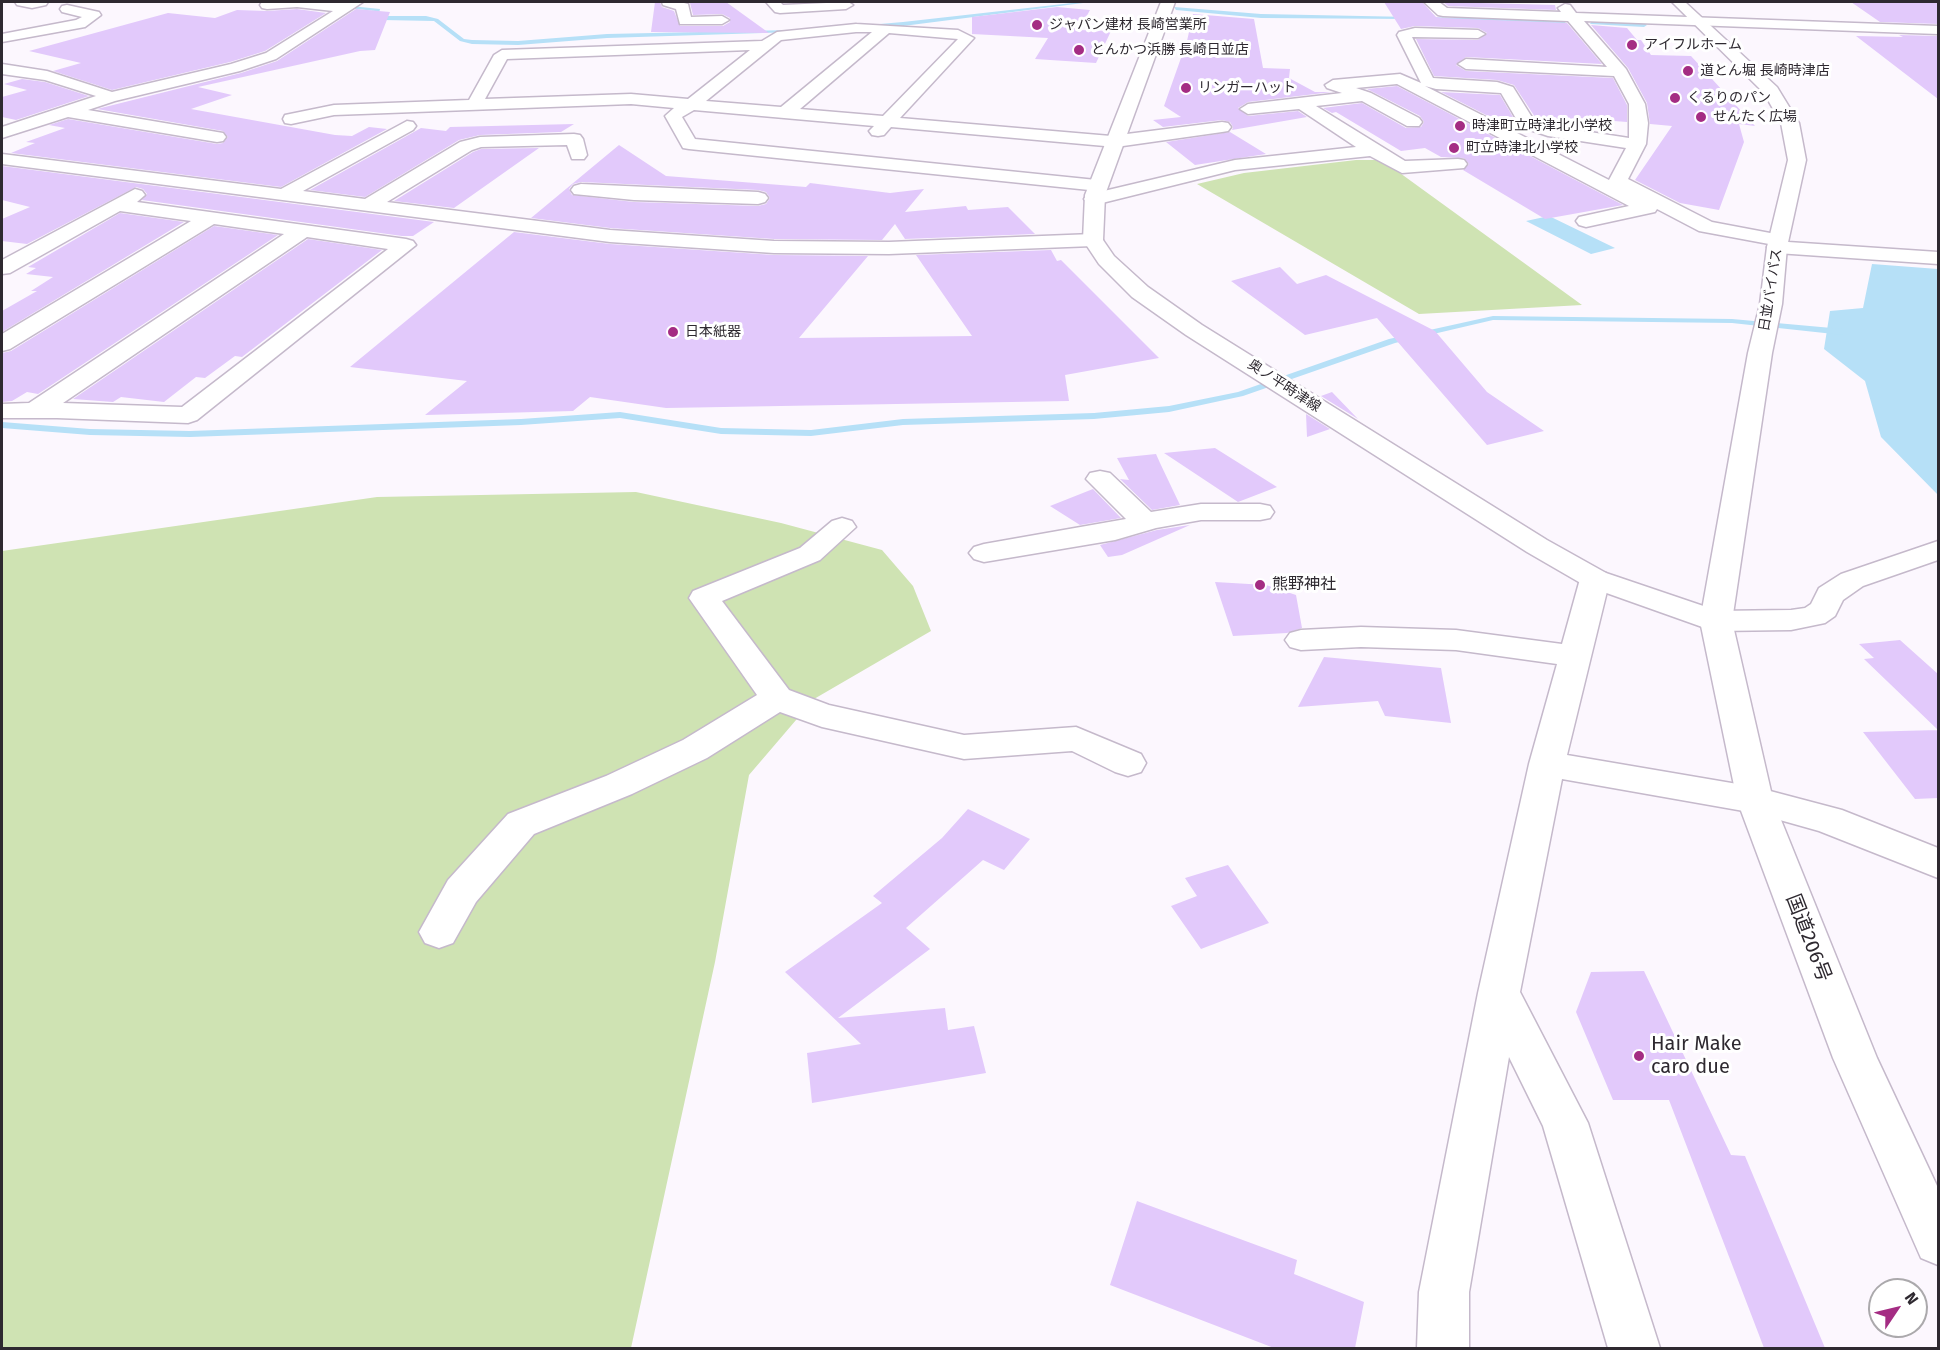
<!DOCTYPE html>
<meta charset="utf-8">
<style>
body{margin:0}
#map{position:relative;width:1940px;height:1350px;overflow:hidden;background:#fcf7fe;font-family:"Fira Sans",sans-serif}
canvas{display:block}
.frame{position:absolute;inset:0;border:3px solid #2e2930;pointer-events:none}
.north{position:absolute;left:1868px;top:1278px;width:60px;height:60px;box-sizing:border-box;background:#fff;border:2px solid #aba9ac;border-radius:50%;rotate:55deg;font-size:16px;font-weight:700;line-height:24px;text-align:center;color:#2e2930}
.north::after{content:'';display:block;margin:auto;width:21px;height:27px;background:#a42c83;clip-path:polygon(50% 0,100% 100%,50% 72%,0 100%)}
</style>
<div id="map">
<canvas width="1940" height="1350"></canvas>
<div class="frame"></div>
<div class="north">N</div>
</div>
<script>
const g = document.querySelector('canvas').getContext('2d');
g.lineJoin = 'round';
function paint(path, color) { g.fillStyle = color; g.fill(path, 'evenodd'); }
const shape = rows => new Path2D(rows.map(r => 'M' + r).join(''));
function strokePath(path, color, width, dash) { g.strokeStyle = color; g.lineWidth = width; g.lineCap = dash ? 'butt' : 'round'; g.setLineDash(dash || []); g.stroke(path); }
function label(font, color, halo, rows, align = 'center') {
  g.font = font + ' "Fira Sans","Noto Sans JP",sans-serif'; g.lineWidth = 6; g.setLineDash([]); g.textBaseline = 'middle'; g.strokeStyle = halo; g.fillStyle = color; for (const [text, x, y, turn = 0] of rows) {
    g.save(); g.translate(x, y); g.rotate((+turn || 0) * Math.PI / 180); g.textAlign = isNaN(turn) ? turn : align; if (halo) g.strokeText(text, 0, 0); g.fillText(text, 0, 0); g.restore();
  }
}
paint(shape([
 [1356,160,1382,160,1582,305,1419,314,1197,184,1244,173],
 [636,492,781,523,882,550,913,586,931,631,814,699,749,775,715,962,631,1348,2,1348,2,551,377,497]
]), '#cfe3b3');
paint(shape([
 [1549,216,1615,248,1591,254,1526,221],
 [1872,264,1938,269,1938,495,1881,437,1865,381,1824,349,1830,311,1863,308]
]), '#b6e0f7');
paint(shape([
 [1081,2,1091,2,903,26,859,28,856,26,903,22,1081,2],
 [341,5,380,9,379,13,384,16,426,16,438,19,464,39,472,40,518,41,607,34,791,30,794,32,607,38,518,45,472,44,460,41,434,21,383,20,374,15,375,11,339,7,341,5],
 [1174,7,1261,14,1412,17,1409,19,1261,18,1176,10,1174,7],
 [1424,17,1563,20,1566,22,1563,24,1426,20,1424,17],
 [1592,21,1644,23,1647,25,1644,27,1590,24,1592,21],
 [1493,316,1732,319,1843,329,1847,332,1843,335,1732,323,1493,320,1395,343,1243,396,1169,412,1094,419,903,425,811,436,721,434,620,418,521,425,190,437,90,435,2,428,2,422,90,429,190,431,521,419,620,412,721,428,811,430,903,419,1094,413,1169,406,1238,392,1389,339,1493,316]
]), '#b6e0f7');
paint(shape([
 [655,2,660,2,662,7,674,11,680,26,723,26,730,22,730,18,722,14,693,15,690,3,687,2,726,2,769,33,651,32],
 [1384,2,1422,2,1436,17,1443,18,1567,23,1602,64,1466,57,1456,65,1466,71,1613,78,1627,105,1627,122,1575,118,1577,122,1540,119,1535,117,1514,85,1497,80,1434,76,1416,39,1478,40,1487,33,1478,28,1415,26,1401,29],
 [1443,2,1555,5,1556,10,1448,6],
 [1851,2,1938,2,1938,24,1880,22],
 [1057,7,1090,10,1079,30,1111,31,1096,63,1035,59,1048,38,972,34,972,17],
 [297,9,326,13,265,51,230,62,112,90,53,71,81,63,29,51,168,13,215,18,237,10,267,11],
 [356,9,390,12,375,50,360,51,198,87,232,95,191,109,335,135,352,136,369,127,387,129,281,187,11,153,35,143,26,142,65,128,49,125,68,119,217,144,223,143,228,137,223,131,97,109,241,73,277,61],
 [1193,14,1254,19,1263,68,1290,69,1289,78,1315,92,1332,92,1248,102,1238,108,1248,116,1298,111,1307,117,1232,130,1233,127,1230,122,1222,120,1163,127,1153,120,1181,117,1164,106,1187,41],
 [1591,25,1627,28,1637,40,1641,40,1651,55,1691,56,1755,126,1739,124,1744,142,1719,210,1680,203,1635,180,1672,126,1650,124,1647,103,1628,68],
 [1899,35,1938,36,1938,99,1856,36,1903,37],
 [22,79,45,82,89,96,16,120,2,117,2,97,27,90,4,84],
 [1397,86,1623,205,1545,219,1463,170,1469,164,1464,158,1441,157,1425,148,1401,151,1336,112,1332,113,1323,108,1362,103,1406,128,1421,127,1424,122,1420,116,1367,89],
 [1441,92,1500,95,1513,117,1488,116],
 [574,124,561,132,480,135,459,140,365,197,310,190,421,128,446,131,450,127],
 [1230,132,1266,154,1195,165,1166,142],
 [619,145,666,176,806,187,810,183,890,193,924,189,905,212,966,206,968,210,1008,207,1035,234,905,239,895,224,882,240,774,239,610,228,531,218],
 [581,182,758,190,766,192,770,198,766,204,758,206,634,202,572,195,569,189,573,184],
 [539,148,454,208,394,201,473,152,481,149],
 [2,166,434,222,413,236,402,236,142,200,147,194,143,189,136,187,27,244,2,241,2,219,30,207,2,200],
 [120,213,184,222,2,332,2,311,37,291,31,291,53,277,26,274,36,268,28,267],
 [214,226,278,235,38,394,27,392,12,401,2,402,2,353,11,351],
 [514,232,610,244,774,255,868,256,799,338,972,336,916,255,1051,250,1057,261,1061,260,1159,358,1065,375,1069,401,666,408,590,397,573,411,425,415,467,381,350,367],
 [308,239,382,250,242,357,235,356,205,378,196,377,164,402,121,397,113,402,73,399],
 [1280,267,1297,284,1326,275,1435,331,1487,392,1544,431,1487,445,1377,318,1305,335,1231,281],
 [1332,392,1358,419,1321,396],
 [1306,414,1330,429,1307,437],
 [1215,448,1277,487,1238,502,1164,453],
 [1156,454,1160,463,1180,505,1152,510,1120,479,1129,480,1117,458],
 [1093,489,1121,518,1080,525,1050,506],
 [1190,525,1122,555,1108,557,1100,545,1157,530],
 [1215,582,1266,585,1296,595,1302,628,1287,633,1233,636],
 [1900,640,1938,674,1938,798,1915,799,1863,732,1938,730,1864,659,1874,658,1859,644],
 [1324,657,1441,668,1451,723,1385,716,1378,701,1298,707],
 [968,809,1030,839,1004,870,983,860,906,928,930,949,838,1018,945,1008,948,1030,974,1026,986,1073,812,1103,807,1053,861,1044,785,972,882,903,873,896,942,838],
 [1228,865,1269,923,1201,949,1171,906,1197,896,1185,878],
 [1644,971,1731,1155,1745,1156,1825,1348,1764,1348,1669,1100,1613,1100,1576,1012,1591,972],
 [1137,1201,1297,1260,1294,1274,1364,1302,1355,1348,1274,1348,1110,1285]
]), '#e2c9fb');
const minor = shape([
 [15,2,48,2,46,5,32,8,17,5,15,2],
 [262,2,363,2,276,59,240,71,115,101,88,110,217,132,223,133,226,137,223,141,217,142,68,117,2,138,2,127,96,96,45,80,2,74,2,64,47,71,112,92,231,64,266,53,333,11,297,7,267,9,262,8,260,5,262,2],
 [662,2,680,2,688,4,691,17,722,16,729,20,722,24,680,24,676,9,663,5,662,2],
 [766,2,780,2,783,5,848,2,853,5,846,9,780,13,775,12,766,2],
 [1424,2,1439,2,1447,8,1561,12,1558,8,1565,4,1570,5,1576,13,1938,26,1938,34,1584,21,1626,69,1645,104,1648,123,1646,144,1628,179,1712,222,1786,236,1788,242,1938,252,1938,264,1777,253,1770,251,1767,247,1769,244,1699,231,1657,209,1655,212,1586,227,1579,225,1576,221,1579,217,1629,206,1397,84,1356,88,1371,93,1419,118,1422,122,1419,126,1407,126,1362,101,1316,106,1405,161,1458,159,1464,160,1467,164,1464,168,1402,173,1370,156,1235,170,1094,205,1087,203,1084,199,1087,195,1235,160,1356,147,1299,109,1248,114,1240,109,1248,104,1342,93,1327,88,1325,85,1333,80,1400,74,1421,83,1397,35,1399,32,1415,28,1478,30,1485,34,1478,38,1412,37,1433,78,1497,82,1513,87,1533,119,1551,126,1629,138,1629,104,1614,76,1466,69,1458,64,1466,59,1607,67,1568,21,1443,16,1438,15,1424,2],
 [1425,86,1436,89,1501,93,1521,127,1548,136,1626,148,1609,180,1425,86],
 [67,5,99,12,101,15,85,27,2,42,2,34,76,20,82,17,62,12,60,9,62,6,67,5],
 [856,24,958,30,974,38,900,118,1111,136,1222,122,1228,123,1231,127,1228,131,1222,132,1116,147,891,127,884,135,878,136,872,135,869,131,874,126,694,110,682,117,695,139,1106,181,1108,185,1106,189,1099,191,689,149,683,148,665,116,674,108,631,104,334,115,291,124,285,123,283,119,285,115,334,105,469,100,494,55,502,50,762,41,777,32,856,24],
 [856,32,872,32,781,107,706,101,781,40,856,32],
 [889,33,958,39,883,116,800,109,889,33],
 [750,50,688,99,631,94,485,99,507,59,750,50],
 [407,121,413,122,416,126,413,130,303,191,365,199,460,142,480,137,574,134,580,135,583,139,587,155,584,159,572,159,567,145,481,147,472,150,387,202,610,230,774,241,889,242,1093,234,1100,236,1103,240,1100,244,1093,246,889,254,774,253,610,242,2,164,2,154,281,189,407,121],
 [581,184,758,192,765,194,768,198,765,202,758,204,634,200,574,194,571,190,574,186,581,184],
 [135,189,142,191,145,195,137,202,406,239,413,241,416,245,197,420,188,423,57,418,2,418,2,404,29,403,284,234,214,224,10,349,2,351,2,334,191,221,120,211,10,273,2,274,2,260,135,189],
 [307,237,388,249,182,407,63,403,307,237],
 [1100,471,1110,473,1151,512,1201,504,1260,504,1270,506,1274,512,1270,518,1260,520,1201,520,1156,528,1115,540,984,562,974,559,969,553,974,547,984,544,1126,519,1086,479,1090,473,1100,471],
 [842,518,852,521,856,527,820,560,722,601,789,690,829,705,964,735,1076,727,1141,754,1146,763,1141,772,1128,776,1115,772,1072,751,964,759,822,727,780,712,707,758,632,794,534,834,476,902,453,943,439,948,425,943,419,932,448,880,508,814,606,776,683,740,757,695,689,598,693,591,800,548,832,521,842,518],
 [1938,541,1938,560,1863,586,1843,600,1835,616,1825,623,1791,630,1716,631,1705,628,1700,621,1705,614,1716,611,1791,610,1805,608,1811,604,1819,588,1841,574,1938,541],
 [1595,570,1606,573,1610,579,1567,755,1755,787,1842,810,1938,848,1938,878,1819,831,1755,813,1562,779,1520,992,1588,1123,1660,1348,1608,1348,1543,1126,1509,1057,1469,1292,1469,1348,1417,1348,1419,1292,1478,993,1529,764,1557,664,1456,650,1361,647,1301,650,1290,647,1285,640,1290,633,1301,630,1361,627,1456,630,1562,644,1580,579,1584,573,1595,570]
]);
const major = shape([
 [1161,2,1175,2,1105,195,1103,240,1114,256,1148,287,1202,325,1547,540,1606,573,1727,614,1732,621,1727,628,1716,631,1705,628,1584,585,1527,552,1186,335,1132,297,1099,264,1083,240,1085,195,1161,2]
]);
const highway = shape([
 [1672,2,1685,2,1777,87,1799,123,1806,160,1787,247,1782,304,1772,353,1732,621,1773,800,1877,1058,1938,1188,1938,1265,1921,1258,1833,1058,1737,800,1700,621,1748,353,1760,304,1767,247,1788,160,1781,123,1764,93,1672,2]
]);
strokePath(minor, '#c5b9cb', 3);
strokePath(major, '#c5b9cb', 3);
strokePath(highway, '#c5b9cb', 3);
paint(minor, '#fff');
paint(major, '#fff');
paint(highway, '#fff');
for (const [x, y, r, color] of [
 [1037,25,6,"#a42c83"],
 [1632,45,6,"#a42c83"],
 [1079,50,6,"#a42c83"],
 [1688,71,6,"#a42c83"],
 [1186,88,6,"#a42c83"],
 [1675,98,6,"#a42c83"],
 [1701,117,6,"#a42c83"],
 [1460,126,6,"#a42c83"],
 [1454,148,6,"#a42c83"],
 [673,332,6,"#a42c83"],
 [1260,585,6,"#a42c83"],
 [1639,1056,6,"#a42c83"]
]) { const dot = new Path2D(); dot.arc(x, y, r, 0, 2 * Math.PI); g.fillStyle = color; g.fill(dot); strokePath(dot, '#fff', 2); }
label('14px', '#2e2930', '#fff', [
 ["ジャパン建材 長崎営業所",1049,25],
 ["アイフルホーム",1644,45],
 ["とんかつ浜勝 長崎日並店",1091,50],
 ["道とん堀 長崎時津店",1700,71],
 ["リンガーハット",1198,88],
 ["くるりのパン",1687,98],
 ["せんたく広場",1713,117],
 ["時津町立時津北小学校",1472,126],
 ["町立時津北小学校",1466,148],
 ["日本紙器",685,332]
], 'left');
label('14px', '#2e2930', '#fff', [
 ["日並バイパス",1771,290,-81],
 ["奥ノ平時津線",1284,386,33]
]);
label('16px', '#2e2930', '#fff', [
 ["熊野神社",1272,585]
], 'left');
label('20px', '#2e2930', '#fff', [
 ["国道206号",1808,938,69]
]);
label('20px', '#2e2930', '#fff', [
 ["Hair Make",1651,1044],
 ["caro due",1651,1067]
], 'left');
</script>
